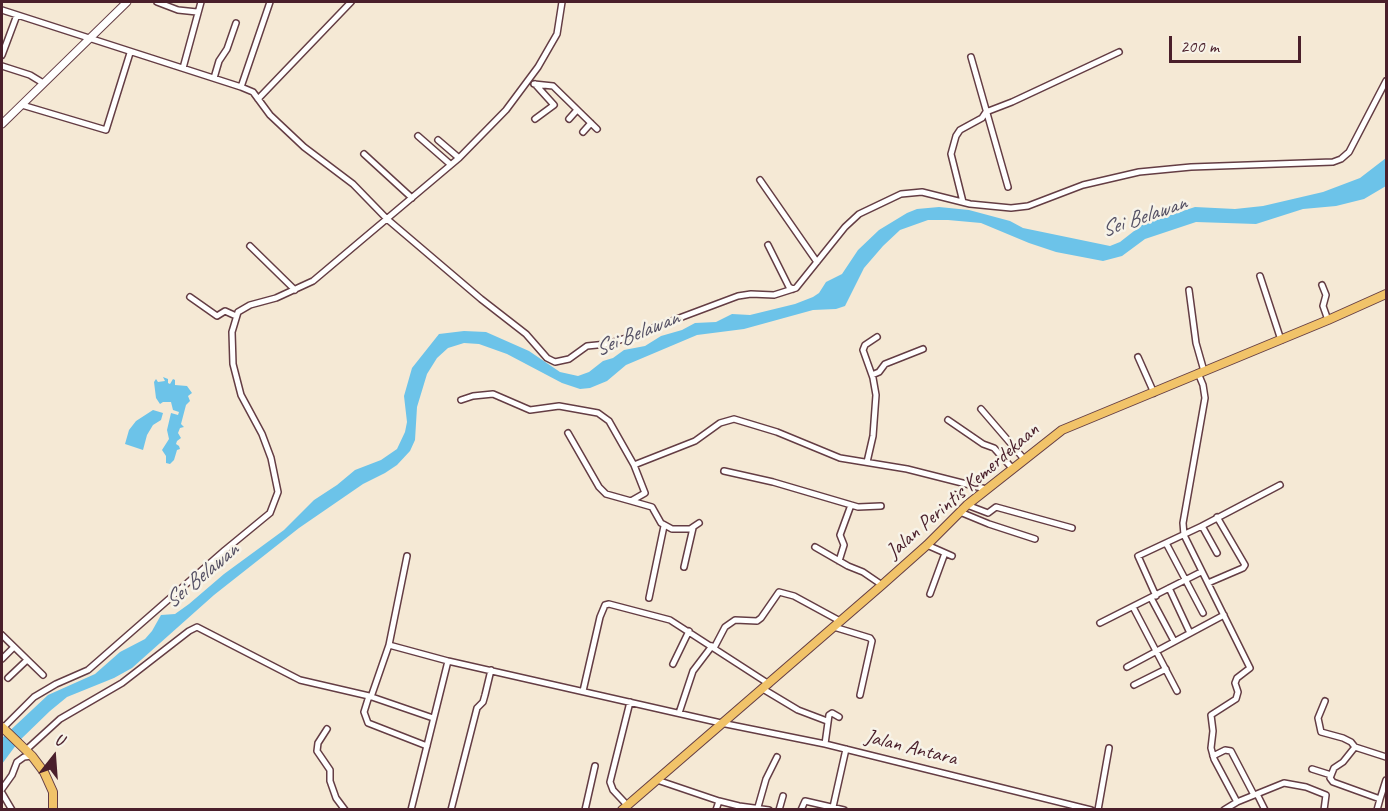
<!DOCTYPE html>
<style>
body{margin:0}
#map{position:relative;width:1388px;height:811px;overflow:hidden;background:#f5e9d5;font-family:Caveat,sans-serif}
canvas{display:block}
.frame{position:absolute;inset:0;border:3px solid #4a1f2b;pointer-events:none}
.north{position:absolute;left:24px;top:727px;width:60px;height:60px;-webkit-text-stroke:4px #f7f3e8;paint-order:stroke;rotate:17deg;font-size:16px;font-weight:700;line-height:24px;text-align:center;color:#4a1f2b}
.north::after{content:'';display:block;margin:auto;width:21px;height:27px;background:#4a1f2b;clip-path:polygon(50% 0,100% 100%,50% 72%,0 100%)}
.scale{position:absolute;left:1169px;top:36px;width:132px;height:27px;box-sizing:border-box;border:3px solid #4a1f2b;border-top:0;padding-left:8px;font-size:18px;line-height:21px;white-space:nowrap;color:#4a1f2b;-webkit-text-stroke:4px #f7f3e8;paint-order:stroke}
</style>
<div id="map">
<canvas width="1388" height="811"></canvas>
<div class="frame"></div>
<div class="north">U</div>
<div class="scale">200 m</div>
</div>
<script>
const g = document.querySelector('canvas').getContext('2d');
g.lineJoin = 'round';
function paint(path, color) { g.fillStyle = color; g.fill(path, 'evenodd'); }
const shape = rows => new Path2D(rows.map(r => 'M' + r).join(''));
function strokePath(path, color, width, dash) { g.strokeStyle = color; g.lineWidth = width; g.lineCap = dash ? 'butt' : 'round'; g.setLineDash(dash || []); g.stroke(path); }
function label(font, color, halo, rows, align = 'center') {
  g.font = font + ' Caveat,sans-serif'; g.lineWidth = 5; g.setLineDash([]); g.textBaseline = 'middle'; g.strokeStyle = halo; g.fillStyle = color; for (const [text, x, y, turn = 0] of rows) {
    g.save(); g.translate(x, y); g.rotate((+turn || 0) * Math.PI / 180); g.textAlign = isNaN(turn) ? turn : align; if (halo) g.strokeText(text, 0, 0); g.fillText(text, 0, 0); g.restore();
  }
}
paint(shape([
 [1386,158,1386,186,1364,199,1336,206,1303,209,1256,224,1196,222,1145,239,1122,256,1103,261,1056,252,1029,243,981,223,948,220,928,220,900,230,883,246,864,268,845,306,836,309,813,310,744,329,697,335,626,365,607,381,590,388,580,389,562,383,507,354,479,344,464,343,448,348,437,358,427,374,417,407,415,440,410,451,397,465,385,473,363,484,299,528,214,595,132,668,114,678,67,697,50,711,19,741,2,764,2,738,48,695,95,674,120,652,145,639,152,631,161,615,175,614,189,604,224,574,284,530,314,500,337,485,355,470,381,460,397,449,405,432,407,422,404,396,412,368,439,334,464,331,486,332,529,351,560,372,578,376,589,372,603,361,613,358,624,350,645,346,661,336,682,330,695,323,716,322,732,314,750,315,795,304,813,297,819,293,826,282,842,274,858,250,879,230,907,213,917,209,939,207,969,210,1010,221,1023,228,1110,246,1120,242,1143,224,1195,207,1235,209,1263,206,1323,192,1360,178],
 [163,377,168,379,168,383,170,384,173,379,175,380,175,385,187,386,192,393,188,396,190,401,186,405,181,424,184,427,180,428,178,433,181,438,177,441,176,444,179,446,180,449,177,450,174,460,170,464,166,463,166,456,162,450,169,439,167,430,171,413,178,415,179,412,173,410,171,402,163,402,160,404,156,398,154,382,156,379,158,382,165,381],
 [153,410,163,413,161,420,153,425,147,435,143,450,125,444,129,430,136,421]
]), '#6cc3e9');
const minor = shape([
 [157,2,178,10,197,12],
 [2,10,241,87,253,92,270,115,304,147,353,184,387,219,481,299,526,334,547,358,555,362,569,359,587,346,607,344,626,338,738,296,751,294,774,295,796,288,845,227,859,214,901,194,922,192,970,204,1011,208,1028,206,1083,185,1139,172,1191,167,1333,162,1341,159,1349,152,1386,81],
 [2,55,17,15],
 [971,57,1008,187],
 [2,66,30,75,43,83],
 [183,68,201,2],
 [214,78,219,61,227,49,236,23],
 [534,84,553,86,597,129],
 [535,84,554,105,535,119],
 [241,87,270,2],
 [258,99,351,2],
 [22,105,106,130,130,53],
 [569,119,577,110],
 [583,132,591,123],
 [418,136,450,164],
 [438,140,459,158],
 [364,154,412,198],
 [760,180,817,262],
 [963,202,951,154,956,136,960,130,982,118,986,112,1012,102,1119,52],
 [768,245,789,287,793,289],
 [250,246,295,290],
 [1260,276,1281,340],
 [1322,285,1326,295,1323,306,1328,320],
 [1189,290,1196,343,1204,371],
 [190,297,217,316,225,311,236,316],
 [1138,357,1154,393],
 [1198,373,1203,385,1205,398,1183,523,1184,535,1250,668,1237,678,1235,683,1238,692,1236,699,1211,715,1213,731,1211,748,1214,759,1237,802,1284,783,1306,787,1326,795,1324,810],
 [872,375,879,372,885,364,923,349],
 [461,400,473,396,493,394,530,410,559,406,598,413,609,421,634,465,695,441,720,423,734,419,777,432,840,458,907,469,986,489],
 [981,409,1024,459],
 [948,420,983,444,994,448,1012,468],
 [568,433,599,487,606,494,631,501,645,493,634,465],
 [867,462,873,436,876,395,873,378,863,350,865,345,877,337],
 [724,471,773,482,858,507,881,506],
 [631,501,652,507,661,523,672,529,690,529,699,523],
 [967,505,988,513,996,507,1072,528],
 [960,512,989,524,1035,539],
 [1202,526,1217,553],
 [1166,543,1203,613],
 [927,545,952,556],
 [815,547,848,566,863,572,882,585],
 [839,561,844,545,840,535,851,505],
 [684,567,693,528],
 [1208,583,1243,568,1245,565,1217,517],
 [1169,588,1190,633],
 [930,594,945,553],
 [1156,596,1138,556,1202,526,1280,485],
 [649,598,664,526],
 [1151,598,1174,641],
 [1133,607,1177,691],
 [1100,623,1201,572],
 [834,627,870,638,872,641,860,695],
 [2,635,43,675],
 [389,645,448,661,721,723,825,744,1091,810],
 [714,648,725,627,735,620,757,621,761,618,779,592,794,596,840,621],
 [2,659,14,647],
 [673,664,689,631],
 [1127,667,1224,615],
 [8,678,27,660],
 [1134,685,1166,669],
 [763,689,798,710,827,721],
 [583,691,600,617,605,605,609,604,670,620,769,684],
 [369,696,364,712,368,723,427,746],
 [371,697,389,645,407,556],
 [1325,701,1318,718,1321,732,1343,738,1351,742,1355,747,1386,757],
 [679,713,693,671,712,646],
 [2,729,34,697,56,684,88,670,225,550,270,513,278,492,271,458,262,434,241,395,233,364,232,332,238,312,250,305,276,298,313,281,459,158,506,110,538,67,557,34,562,2],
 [327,729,318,743,317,751,330,770,330,781,336,798,345,810],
 [825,744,829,715,832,713,839,717],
 [1355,747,1343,762,1334,768,1330,778,1333,782,1380,799,1377,810],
 [26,750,60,719,122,683,189,631,197,627,300,680,369,696,433,718],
 [1213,756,1225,750,1231,751,1254,795],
 [1312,769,1331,775],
 [657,780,719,801,739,806,769,810],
 [2,789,12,775,17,762,24,757,32,756],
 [2,793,12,810],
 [1257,794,1265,810],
 [1380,799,1386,780],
 [627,805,613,790,610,782,630,702],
 [758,807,766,779,777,757],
 [833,807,846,749],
 [411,810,448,661],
 [451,810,477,708,483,702,485,695,491,670],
 [585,810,595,766],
 [716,810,719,801],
 [779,810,783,796],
 [801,810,805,801,844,810],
 [1098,810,1109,748],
 [1224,810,1237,802]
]);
const tertiary = shape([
 [2,124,127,2]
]);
const primary = shape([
 [2,727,32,756,44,772,53,792,53,810],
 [622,810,882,585,927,545,967,505,1062,430,1328,320,1386,294]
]);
strokePath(minor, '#643d44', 8);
strokePath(tertiary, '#643d44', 9);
strokePath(primary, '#643d44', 10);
strokePath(minor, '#fff', 5);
strokePath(tertiary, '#fff', 7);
strokePath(primary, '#f1c369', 8);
label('21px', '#4a1f2b', '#f7f3e8', [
 ["Jalan Perintis Kemerdekaan",963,491,-41],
 ["Jalan Antara",911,748,14]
]);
label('italic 22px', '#545064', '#f7f3e8', [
 ["Sei Belawan",1144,217,-19],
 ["Sei Belawan",637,334,-22],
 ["Sei Belawan",202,576,-40]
]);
</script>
